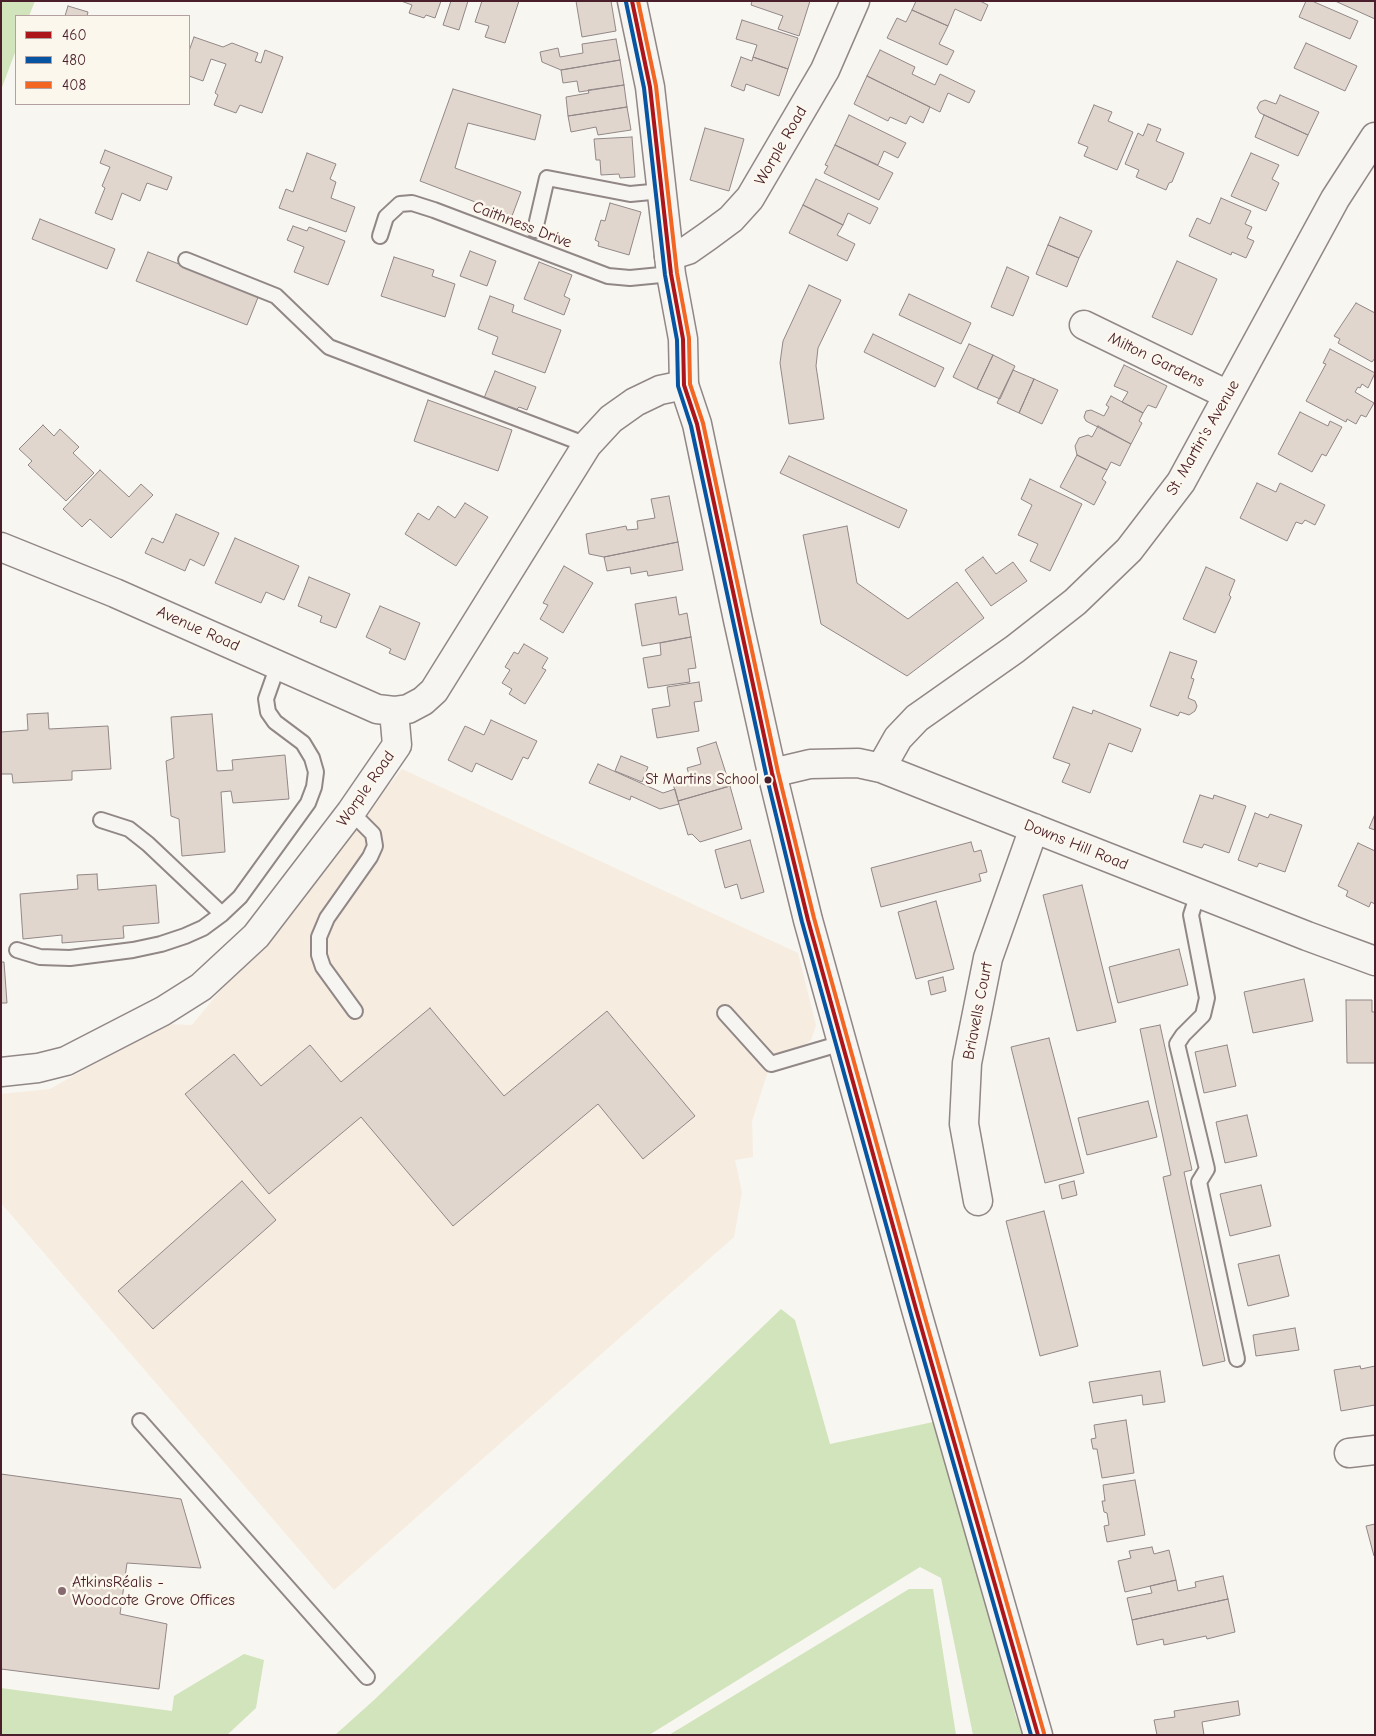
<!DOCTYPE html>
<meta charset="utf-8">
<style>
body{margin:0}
#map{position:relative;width:1376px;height:1736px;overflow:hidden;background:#f8f6f0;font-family:"Comic Neue",sans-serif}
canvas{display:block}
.frame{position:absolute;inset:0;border:2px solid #4a1f2b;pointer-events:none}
.legend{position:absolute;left:15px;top:15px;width:175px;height:90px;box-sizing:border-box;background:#fbf7ec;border:1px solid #b4a19f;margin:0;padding:6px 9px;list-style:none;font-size:15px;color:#4a1f2b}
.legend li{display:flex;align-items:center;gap:10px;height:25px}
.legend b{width:25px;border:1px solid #b4a19f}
</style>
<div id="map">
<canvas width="1376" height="1736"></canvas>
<div class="frame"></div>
<ul class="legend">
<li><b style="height:6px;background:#ac151a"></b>460</li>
<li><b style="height:6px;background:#0654a2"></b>480</li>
<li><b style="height:6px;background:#f26522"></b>408</li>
</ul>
</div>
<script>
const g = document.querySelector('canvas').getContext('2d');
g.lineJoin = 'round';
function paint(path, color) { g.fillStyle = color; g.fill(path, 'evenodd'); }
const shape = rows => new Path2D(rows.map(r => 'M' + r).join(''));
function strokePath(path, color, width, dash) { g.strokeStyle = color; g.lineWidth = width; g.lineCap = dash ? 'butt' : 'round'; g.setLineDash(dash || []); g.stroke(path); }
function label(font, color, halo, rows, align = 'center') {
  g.font = font + ' "Comic Neue",sans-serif'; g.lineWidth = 5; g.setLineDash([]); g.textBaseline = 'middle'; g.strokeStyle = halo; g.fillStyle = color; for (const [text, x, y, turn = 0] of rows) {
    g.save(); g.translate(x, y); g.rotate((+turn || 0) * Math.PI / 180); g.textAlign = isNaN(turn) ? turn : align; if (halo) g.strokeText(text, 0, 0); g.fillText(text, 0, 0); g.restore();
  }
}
paint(shape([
 [402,769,798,953,816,1025,811,1040,768,1071,752,1121,753,1157,735,1160,742,1192,734,1237,334,1590,1,1203,1,1094,50,1089,165,1024,192,1025]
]), '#f6ece0');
paint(shape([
 [1,1,35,1,29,16,16,16,16,50,1,90],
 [781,1309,795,1320,830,1444,938,1421,1016,1717,1024,1735,973,1735,941,1578,920,1567,649,1735,335,1735,374,1700],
 [909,1589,933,1589,956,1735,669,1735],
 [244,1654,264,1660,256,1708,227,1735,1,1735,1,1688,172,1711,174,1696]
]), '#d1e4bb');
const building = shape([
 [401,1,441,1,435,18,426,15,424,18,409,13,412,5,401,1],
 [451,1,468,1,459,30,443,25,451,1],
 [482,1,519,1,505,43,485,37,489,26,475,22,482,1],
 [576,1,611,1,616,31,582,37,576,1],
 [752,1,810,1,799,36,778,29,783,16,751,5,752,1],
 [916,1,980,1,988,5,981,21,955,9,948,26,912,10,916,1],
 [1306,1,1312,1,1358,21,1350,39,1299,17,1306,1],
 [1335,1,1375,1,1375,19,1335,1],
 [68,6,88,12,87,16,65,16,68,6],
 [912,10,948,26,939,44,954,51,947,65,887,38,897,18,906,22,912,10],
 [742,20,798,38,788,69,753,57,757,45,736,39,742,20],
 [194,37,223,47,232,43,258,53,255,61,261,63,265,50,283,57,262,113,240,105,236,113,214,105,218,95,215,93,226,64,211,59,203,81,189,76,189,51,194,37],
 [616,39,620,60,561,70,542,62,540,52,558,48,560,57,583,53,582,44,616,39],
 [1306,43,1357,66,1345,91,1294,68,1306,43],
 [880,50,915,67,912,74,935,85,940,74,975,91,969,103,948,93,940,112,867,76,880,50],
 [741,57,752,61,753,57,788,69,779,96,746,84,744,91,731,86,741,57],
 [620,60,624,85,579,92,577,81,563,83,561,70,620,60],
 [867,76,930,107,923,123,910,116,906,124,890,117,888,121,854,104,867,76],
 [624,85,627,107,568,116,566,97,589,93,588,90,624,85],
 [453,89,541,115,535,140,468,123,455,168,521,192,512,216,420,181,453,89],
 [1280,95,1319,112,1308,135,1260,113,1257,108,1260,102,1265,100,1276,104,1280,95],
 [1094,105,1112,112,1108,121,1133,132,1117,170,1084,156,1088,147,1078,143,1094,105],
 [627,107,631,130,598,135,596,127,571,132,568,116,627,107],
 [849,115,906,143,898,158,884,151,878,165,835,145,849,115],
 [1264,115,1308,135,1298,156,1255,137,1264,115],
 [1148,124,1161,129,1156,141,1184,153,1172,182,1169,183,1166,190,1136,177,1139,170,1125,164,1138,133,1143,136,1148,124],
 [705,128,744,139,729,191,690,180,705,128],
 [632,137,635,177,620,178,619,174,601,175,600,160,596,160,594,139,632,137],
 [835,145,893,173,879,200,824,173,828,166,825,165,835,145],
 [105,150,172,177,167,190,147,183,140,201,122,193,112,220,95,213,105,188,102,186,110,167,100,163,105,150],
 [307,153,336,164,330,179,336,182,331,198,355,207,346,232,279,208,286,189,293,192,307,153],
 [1251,153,1279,165,1272,179,1279,183,1266,211,1231,196,1251,153],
 [816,179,878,208,870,224,848,213,843,225,803,205,816,179],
 [1221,198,1251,211,1245,224,1252,227,1247,238,1254,241,1246,258,1232,252,1231,255,1189,236,1197,218,1210,224,1221,198],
 [610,203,641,212,629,255,598,246,599,242,595,240,601,220,605,221,610,203],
 [803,205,843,225,837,235,855,244,847,261,789,233,803,205],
 [1060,217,1092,231,1079,258,1048,245,1060,217],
 [40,219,115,249,107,269,32,239,40,219],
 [293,226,307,231,309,227,345,241,328,285,294,272,304,247,287,240,293,226],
 [1048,245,1079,258,1067,287,1036,274,1048,245],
 [470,251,496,261,487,286,460,276,470,251],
 [148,252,259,295,247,325,136,281,148,252],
 [394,257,434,270,432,276,455,284,445,317,381,296,394,257],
 [1177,261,1217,279,1192,335,1152,317,1177,261],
 [539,262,572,275,564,296,570,299,564,315,524,299,539,262],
 [1007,267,1029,277,1013,316,991,307,1007,267],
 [809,285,841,300,818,348,816,366,824,419,789,424,780,363,783,341,809,285],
 [909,294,971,323,961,344,899,315,909,294],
 [490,296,514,305,512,312,561,330,545,373,492,354,498,337,478,329,490,296],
 [1356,303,1375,313,1375,358,1372,362,1338,343,1340,339,1334,336,1356,303],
 [873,334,944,368,935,387,864,352,873,334],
 [969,344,993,355,977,389,953,377,969,344],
 [1330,349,1375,373,1368,388,1362,384,1360,388,1358,387,1355,392,1374,403,1366,417,1361,415,1356,424,1347,419,1346,422,1306,401,1326,364,1323,363,1330,349],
 [993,355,1015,366,1000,399,977,389,993,355],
 [1124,365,1167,386,1156,408,1148,405,1143,413,1122,402,1128,392,1114,386,1124,365],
 [1013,370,1034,379,1019,413,997,403,1013,370],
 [495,371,536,387,527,410,519,407,516,410,484,398,495,371],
 [1034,379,1058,390,1042,424,1019,413,1034,379],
 [1111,396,1143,413,1139,421,1142,423,1131,444,1086,421,1084,417,1086,411,1091,410,1104,416,1109,407,1106,405,1111,396],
 [428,400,512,430,498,471,414,441,428,400],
 [1300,412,1328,426,1330,421,1342,427,1326,456,1322,454,1312,472,1278,454,1300,412],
 [43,425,54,436,60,429,79,447,73,453,94,473,66,501,28,465,32,461,19,449,43,425],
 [1098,426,1131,444,1120,466,1111,462,1107,470,1077,455,1075,446,1079,438,1088,435,1092,437,1098,426],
 [1077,455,1107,470,1102,479,1106,482,1094,505,1060,487,1077,455],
 [789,456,907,510,899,528,780,473,789,456],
 [100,470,129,497,141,484,153,495,111,538,90,519,82,527,63,509,100,470],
 [1030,479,1082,504,1050,571,1030,561,1038,544,1018,535,1032,505,1021,499,1030,479],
 [1257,483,1276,492,1280,483,1325,505,1315,525,1305,520,1302,524,1296,522,1287,541,1240,518,1257,483],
 [669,496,678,542,604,557,589,554,586,534,626,526,627,530,638,529,637,521,655,518,651,499,669,496],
 [465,503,488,517,456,566,405,534,418,513,429,520,438,506,455,518,465,503],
 [176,514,219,533,204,566,190,559,185,571,145,553,152,538,163,543,176,514],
 [847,526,857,583,908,619,957,582,984,618,907,676,821,624,803,535,847,526],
 [235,538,299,566,284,600,266,592,261,603,215,583,235,538],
 [678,542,683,570,648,576,647,571,631,574,630,567,607,571,604,557,678,542],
 [983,557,996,574,1013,562,1027,581,991,606,965,570,983,557],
 [564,566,593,583,563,633,540,619,548,605,543,603,564,566],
 [1206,567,1235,580,1229,595,1231,597,1215,633,1183,619,1206,567],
 [309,577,350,594,336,628,320,622,322,616,298,606,309,577],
 [676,597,679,615,687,613,691,637,642,646,635,604,676,597],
 [380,606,420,623,405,660,389,653,391,649,366,637,380,606],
 [691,637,696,668,688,669,690,682,648,688,643,658,661,655,660,643,691,637],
 [524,644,548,658,542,668,546,670,525,704,509,694,512,689,502,683,510,670,505,667,514,652,518,654,524,644],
 [1170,652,1197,661,1191,678,1194,679,1188,698,1195,701,1197,706,1195,711,1189,715,1180,712,1178,716,1150,706,1170,652],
 [699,682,702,701,694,702,699,731,657,738,652,709,670,706,667,687,699,682],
 [1073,707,1092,714,1093,710,1141,729,1132,752,1109,743,1090,793,1062,782,1070,764,1053,758,1073,707],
 [48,713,49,729,108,726,111,769,72,771,72,780,13,783,12,774,1,774,1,732,28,730,27,714,48,713],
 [212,714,217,771,233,770,232,760,285,755,289,799,233,803,231,791,221,792,225,852,182,856,179,819,171,816,166,761,174,758,171,717,212,714],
 [491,720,537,741,528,759,523,757,512,780,476,763,472,772,448,760,465,726,484,735,491,720],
 [716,742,730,786,678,801,673,784,690,778,687,768,701,764,697,748,716,742],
 [621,756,648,767,642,782,615,771,621,756],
 [598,764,663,793,675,789,679,804,660,809,631,796,630,800,589,783,598,764],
 [730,786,742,829,700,842,692,834,688,835,678,801,730,786],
 [1200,795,1213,799,1214,795,1246,806,1229,853,1204,844,1202,848,1183,842,1200,795],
 [1255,813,1268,818,1270,814,1302,825,1285,872,1259,863,1257,867,1238,860,1255,813],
 [1375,814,1375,830,1369,828,1375,814],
 [750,840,764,892,741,899,737,884,725,888,715,850,750,840],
 [971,842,974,852,981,850,987,872,979,874,981,881,881,907,871,868,971,842],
 [1358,843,1375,851,1375,904,1371,902,1369,907,1346,896,1348,891,1338,886,1358,843],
 [97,874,98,890,156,885,159,923,123,926,124,938,62,943,62,935,23,939,20,894,78,889,77,875,97,874],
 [1082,885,1116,1022,1077,1031,1043,895,1082,885],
 [936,901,954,969,916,979,898,912,936,901],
 [1179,949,1188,985,1118,1003,1109,967,1179,949],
 [1,962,4,962,7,1003,1,1003,1,962],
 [943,977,946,991,931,995,928,981,943,977],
 [1304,979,1313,1021,1253,1033,1244,992,1304,979],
 [1346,1000,1372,1000,1372,1012,1375,1012,1375,1063,1347,1063,1346,1000],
 [430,1008,504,1096,607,1011,695,1116,643,1159,598,1104,453,1226,361,1117,269,1194,185,1094,234,1054,261,1086,310,1045,341,1082,430,1008],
 [1160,1025,1192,1170,1184,1172,1225,1361,1203,1366,1163,1177,1171,1175,1140,1029,1160,1025],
 [1049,1038,1084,1173,1045,1183,1011,1047,1049,1038],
 [1227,1045,1236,1086,1204,1093,1195,1052,1227,1045],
 [1148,1101,1157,1137,1087,1155,1078,1118,1148,1101],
 [1247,1115,1257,1156,1225,1163,1216,1122,1247,1115],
 [242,1181,276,1220,153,1329,118,1291,242,1181],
 [1074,1181,1077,1195,1062,1199,1059,1185,1074,1181],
 [1261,1185,1271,1226,1230,1236,1220,1194,1261,1185],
 [1044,1211,1078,1346,1040,1356,1006,1221,1044,1211],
 [1279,1255,1289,1296,1248,1306,1238,1264,1279,1255],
 [1295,1328,1299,1350,1256,1356,1253,1335,1295,1328],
 [1360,1366,1361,1369,1375,1366,1375,1405,1341,1411,1334,1370,1360,1366],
 [1160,1371,1165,1402,1143,1405,1142,1395,1093,1403,1089,1382,1160,1371],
 [1126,1420,1134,1473,1102,1478,1097,1449,1093,1449,1091,1439,1096,1438,1094,1425,1126,1420],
 [1,1474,181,1499,201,1568,127,1563,120,1614,167,1624,159,1689,1,1669,1,1474],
 [1135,1480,1145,1535,1107,1542,1104,1526,1109,1525,1107,1513,1104,1512,1102,1501,1105,1501,1103,1485,1135,1480],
 [1375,1524,1375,1556,1374,1556,1366,1526,1375,1524],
 [1152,1547,1154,1554,1169,1550,1176,1580,1125,1592,1118,1561,1131,1558,1129,1551,1152,1547],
 [1223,1576,1228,1599,1132,1620,1127,1598,1152,1593,1150,1586,1176,1580,1178,1591,1196,1587,1195,1582,1223,1576],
 [1228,1599,1235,1632,1207,1639,1206,1636,1164,1645,1163,1639,1137,1645,1132,1620,1228,1599],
 [1238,1701,1240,1715,1202,1722,1204,1735,1157,1735,1154,1720,1175,1717,1174,1711,1238,1701]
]);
paint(building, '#e1d6ce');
strokePath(building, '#918787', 1);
const lane = shape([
 [535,230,547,178,630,194,662,191],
 [380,236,386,217,400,204,412,203,434,210,608,276,630,278,671,274],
 [186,260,276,296,329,347,587,445],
 [351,812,373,834,375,846,370,857,327,918,319,937,319,955,323,967,355,1011],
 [101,820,129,829,148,844,222,914],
 [1198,893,1191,915,1207,998,1203,1015,1183,1035,1177,1044,1207,1169,1199,1182,1237,1359],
 [17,950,40,957,70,958,133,950,161,944,185,936,203,928,222,914,240,897,308,803,314,787,316,772,312,758,303,743,275,722,268,712,266,699,278,665],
 [725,1013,771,1064,842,1043],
 [140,1421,367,1677]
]);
const street = shape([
 [669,256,688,250,708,236,731,219,750,198,825,70,855,1],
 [1084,325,1228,395],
 [1,547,115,593,377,709,394,711,408,709,423,701,434,691,587,445,611,419,635,402,660,390,684,385],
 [881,768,898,738,917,718,1015,649,1075,602,1129,550,1181,482,1335,199,1375,137],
 [772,773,810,764,858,763,881,768,1307,936,1375,961],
 [1,1072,38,1068,66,1061,163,1011,201,987,256,936,351,812,397,745,394,711],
 [978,1201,964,1124,967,1063,988,958,1034,828],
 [1349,1453,1375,1450]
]);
const secondary = shape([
 [632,1,650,87,671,274,683,339,684,385,697,424,738,620,772,773,808,920,916,1309,1038,1735]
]);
strokePath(lane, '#918787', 18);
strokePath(street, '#918787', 31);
strokePath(secondary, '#918787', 31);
strokePath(lane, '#f6f5f1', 14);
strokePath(street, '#f6f5f1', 28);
strokePath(secondary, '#f6f5f1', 28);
strokePath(shape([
 [632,1,650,87,671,274,683,339,684,385,697,424,772,773,808,920,916,1309,1038,1735]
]), '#ac151a', 4);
strokePath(shape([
 [626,2,644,88,665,275,677,340,678,386,691,426,766,774,802,922,910,1311,1031,1735]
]), '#0654a2', 4);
strokePath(shape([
 [638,1,656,86,677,273,689,338,690,384,703,423,778,772,814,918,922,1307,1044,1733]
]), '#f26522', 4);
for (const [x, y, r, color] of [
 [768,780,4.5,"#4a1f2b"],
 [62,1591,5,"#876a70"]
]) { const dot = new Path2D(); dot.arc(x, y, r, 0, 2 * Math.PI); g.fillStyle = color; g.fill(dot); strokePath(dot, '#fbf7ec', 2); }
label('15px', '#4a1f2b', '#fbf7ec', [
 ["St Martins School",759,780]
], 'right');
label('16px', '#4a1f2b', '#fbf7ec', [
 ["Worple Road",781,146,-60],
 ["Caithness Drive",522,225,21],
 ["Milton Gardens",1156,360,26],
 ["St. Martin's Avenue",1203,438,-60],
 ["Avenue Road",198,629,24],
 ["Worple Road",366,789,-55],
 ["Downs Hill Road",1076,845,22],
 ["Briavells Court",978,1011,-79]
]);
label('16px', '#4a1f2b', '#fbf7ec', [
 ["AtkinsRéalis -",72,1582],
 ["Woodcote Grove Offices",72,1600]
], 'left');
</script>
